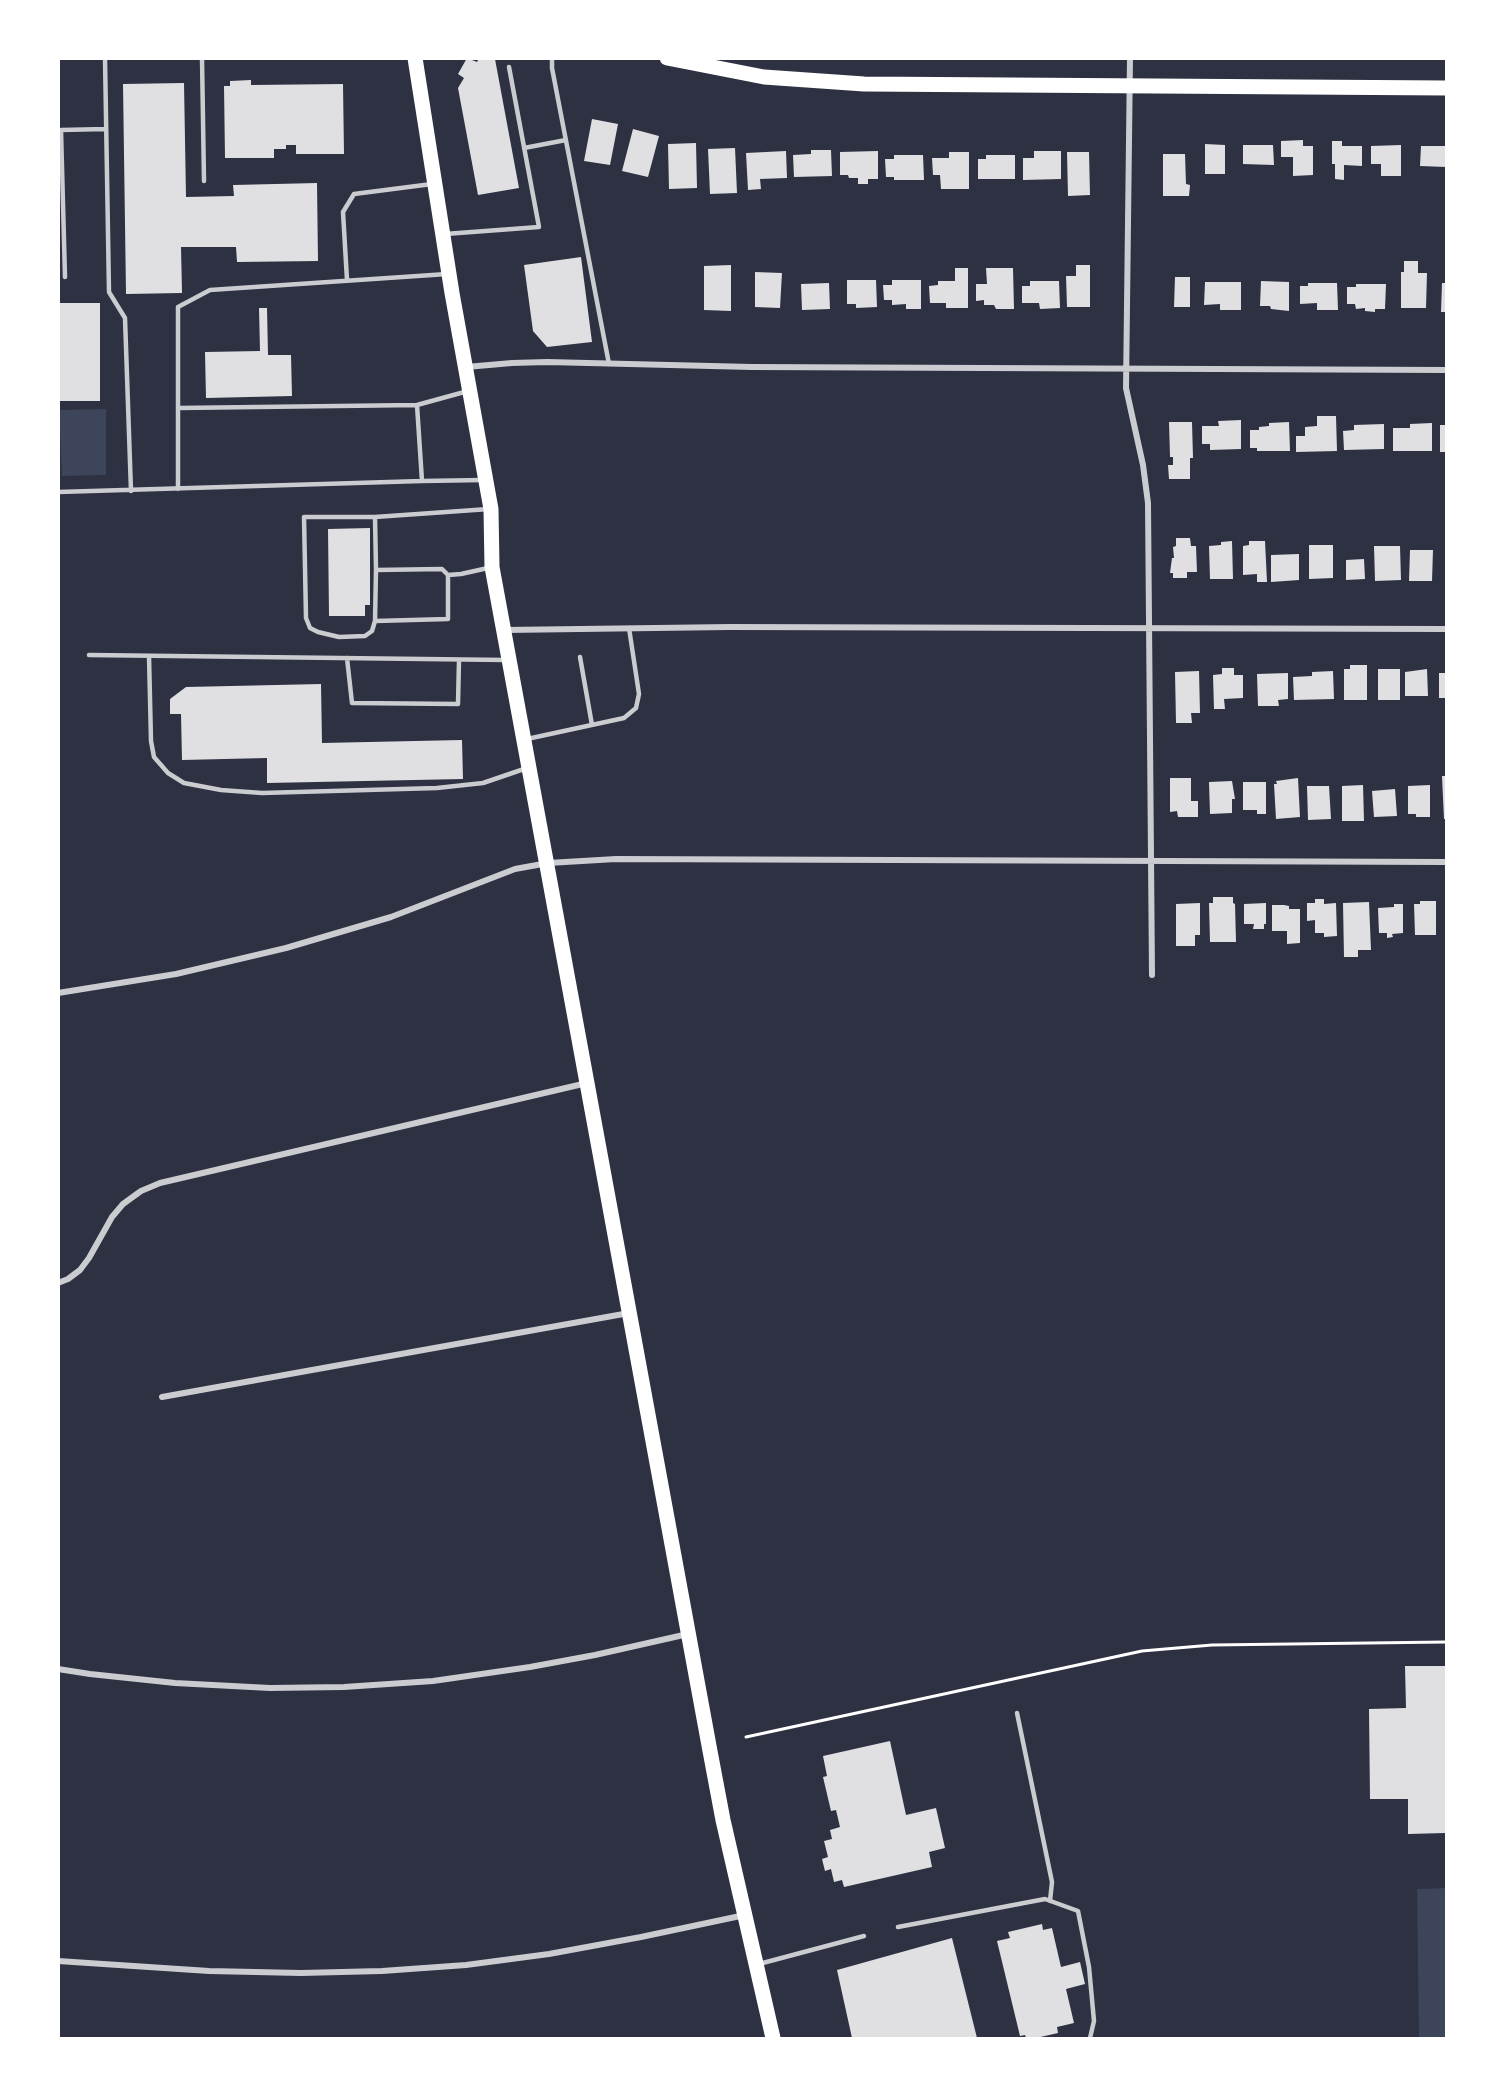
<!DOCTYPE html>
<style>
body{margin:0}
#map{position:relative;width:1505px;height:2097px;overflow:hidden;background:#2d3142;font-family:Inter,sans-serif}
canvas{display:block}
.frame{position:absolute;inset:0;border:60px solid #fff;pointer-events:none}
</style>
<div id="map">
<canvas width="1505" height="2097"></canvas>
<div class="frame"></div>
</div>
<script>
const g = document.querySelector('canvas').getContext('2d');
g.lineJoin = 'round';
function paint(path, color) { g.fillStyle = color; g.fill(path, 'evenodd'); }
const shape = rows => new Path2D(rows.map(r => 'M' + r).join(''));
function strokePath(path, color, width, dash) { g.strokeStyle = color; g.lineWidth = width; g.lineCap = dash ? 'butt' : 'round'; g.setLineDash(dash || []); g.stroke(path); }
paint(shape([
 [106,409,106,475,62,476,59,410],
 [1446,1888,1446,2038,1419,2038,1417,1889]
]), '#3c4559');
paint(shape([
 [467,58,477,62,479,58,495,59,519,188,478,195,458,88,464,78,458,74],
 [251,80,251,85,343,84,344,154,296,154,296,145,286,145,286,149,274,149,274,158,225,158,224,86,230,86,230,81],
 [184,83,186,197,234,196,233,185,317,183,318,261,237,262,236,247,181,247,182,293,126,294,123,84],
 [592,119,618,124,610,165,584,161],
 [633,129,659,136,648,177,622,171],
 [1303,140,1303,146,1313,146,1313,175,1293,176,1293,157,1281,157,1281,141],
 [1332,141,1342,141,1342,146,1362,146,1362,166,1344,165,1344,180,1335,179,1335,164,1332,164],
 [696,143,697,188,669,189,668,144],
 [1205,144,1225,145,1225,174,1205,174],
 [1243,145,1273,145,1274,165,1243,164],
 [1401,145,1401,176,1381,176,1381,164,1371,164,1371,146],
 [1421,146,1446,146,1446,167,1420,166],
 [735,148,737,193,710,194,708,149],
 [811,150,831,150,832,176,794,177,793,155,811,154],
 [786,151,787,178,760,179,761,189,748,190,746,153],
 [878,151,878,179,868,179,868,184,858,184,858,178,849,178,848,175,840,175,840,152],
 [1034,151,1061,151,1061,179,1023,180,1023,158,1034,158],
 [949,152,969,152,969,189,941,189,940,175,933,175,932,158,949,158],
 [1067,152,1089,152,1090,195,1068,196],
 [1163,154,1185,154,1186,184,1190,185,1189,196,1163,196],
 [894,155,923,155,924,180,894,180,894,177,886,177,885,159,894,159],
 [986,155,1015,155,1015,179,978,179,978,159,986,159],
 [581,257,592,342,547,347,533,331,524,265],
 [1404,261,1418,261,1418,273,1427,273,1426,308,1401,308,1401,272,1404,272],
 [731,265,731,311,704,310,704,266],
 [1076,265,1090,265,1090,307,1067,307,1066,276,1076,276],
 [955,268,968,268,968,308,946,308,946,303,930,303,929,286,938,285,938,281,955,281],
 [986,268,1013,268,1014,309,996,309,994,305,984,305,984,300,976,301,976,284,987,284],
 [755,272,782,273,780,308,755,307],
 [1175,277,1190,277,1190,307,1174,307],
 [847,280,876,280,877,307,856,308,856,304,847,304],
 [892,280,921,280,921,309,906,309,906,304,892,305,892,300,884,300,883,285,892,285],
 [1030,281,1059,281,1060,308,1040,309,1039,303,1022,303,1022,286,1030,286],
 [1261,281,1289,282,1289,311,1271,309,1270,306,1260,306],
 [1205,282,1241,282,1241,310,1220,310,1220,304,1204,305],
 [829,283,830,309,802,310,801,284],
 [1308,283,1337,283,1338,310,1317,310,1317,303,1300,304,1300,286,1308,286],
 [1442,283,1446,283,1446,312,1441,312],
 [1356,284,1386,284,1385,309,1375,309,1375,312,1365,311,1365,308,1356,309,1355,304,1347,304,1347,287,1356,287],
 [58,303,100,303,100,401,58,401],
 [259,308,267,308,268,355,291,355,292,396,206,398,205,352,260,351],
 [1317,416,1336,416,1337,451,1296,452,1296,436,1305,436,1305,427,1317,426],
 [1241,420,1241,449,1210,450,1210,444,1202,444,1202,426,1219,426,1218,421],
 [1169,422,1192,422,1193,458,1190,458,1190,479,1169,479,1168,465,1173,465,1173,457,1170,457],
 [1289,422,1290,451,1257,451,1257,448,1250,448,1250,430,1259,430,1259,427,1269,426,1269,423],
 [1432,423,1432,451,1393,451,1393,428,1410,428,1410,424],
 [1384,424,1384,449,1344,450,1343,431,1354,430,1354,425],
 [1440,425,1446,425,1446,452,1440,452],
 [370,528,370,605,365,605,365,616,329,616,328,529],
 [1176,538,1190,538,1191,546,1196,546,1197,572,1187,572,1187,578,1173,578,1173,573,1170,573,1172,558,1174,558,1173,547,1176,546],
 [1232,541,1233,579,1210,579,1209,546,1221,545,1221,542],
 [1249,541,1265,541,1267,582,1257,582,1257,574,1243,575,1243,546,1249,545],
 [1309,545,1333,545,1333,578,1309,579],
 [1374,546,1400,546,1401,580,1375,581],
 [1410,550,1433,550,1432,581,1409,581],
 [1299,554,1299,580,1271,582,1271,555],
 [1364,559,1365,579,1346,580,1346,560],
 [1350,665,1367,665,1367,700,1344,700,1344,669,1350,669],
 [1222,668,1234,668,1234,675,1243,675,1243,698,1224,699,1225,709,1214,709,1213,675,1222,674],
 [1378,669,1400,669,1400,700,1378,700],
 [1427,669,1428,696,1405,696,1405,672],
 [1199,671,1200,713,1191,713,1192,723,1176,723,1175,672],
 [1333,671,1334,699,1294,700,1293,677,1312,676,1312,672],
 [1288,673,1288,699,1278,700,1279,706,1258,706,1257,674],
 [1439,673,1446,673,1446,698,1439,698],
 [321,684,322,743,462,740,463,779,267,783,267,758,182,760,181,714,170,714,170,699,186,687],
 [1442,776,1446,776,1446,819,1444,819],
 [1170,778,1191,778,1191,801,1198,801,1198,817,1178,817,1177,811,1170,812],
 [1298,778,1300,817,1276,819,1274,784,1277,784,1276,781],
 [1232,781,1235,799,1232,799,1232,813,1210,814,1209,782],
 [1243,782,1266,782,1266,814,1257,814,1257,810,1243,810],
 [1363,785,1364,821,1342,821,1342,786],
 [1430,785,1430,817,1416,817,1416,814,1408,814,1408,786],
 [1307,786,1329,786,1331,819,1308,820],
 [1395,789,1397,816,1374,817,1372,791],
 [1213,897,1233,897,1233,903,1235,904,1236,942,1210,942,1209,903,1213,903],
 [1315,899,1324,899,1324,904,1336,903,1337,936,1324,937,1324,933,1315,933,1315,920,1307,921,1307,903,1315,903],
 [1420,901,1436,901,1436,935,1415,935,1414,904,1420,904],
 [1369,902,1371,950,1358,950,1358,957,1344,957,1343,903],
 [1200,903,1200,935,1195,935,1195,946,1176,946,1176,904],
 [1266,903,1266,924,1264,924,1264,929,1253,929,1254,924,1244,924,1244,904],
 [1394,904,1403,904,1403,933,1392,934,1393,937,1387,938,1387,933,1379,933,1378,908,1394,907],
 [1272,905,1284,905,1289,906,1289,909,1300,909,1300,943,1287,944,1287,931,1272,931],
 [1405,1666,1446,1666,1446,1833,1408,1834,1408,1799,1370,1799,1369,1709,1406,1708],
 [890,1741,906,1815,936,1808,945,1848,929,1852,932,1867,844,1887,842,1880,834,1882,831,1869,825,1871,822,1859,828,1857,824,1841,832,1839,830,1830,840,1827,836,1810,831,1811,823,1777,827,1776,823,1756],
 [1042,1924,1043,1930,1052,1928,1061,1967,1080,1962,1085,1984,1066,1989,1074,2023,1057,2027,1058,2033,1036,2038,1026,2038,1025,2035,1020,2036,997,1941,1010,1938,1008,1932],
 [952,1938,977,2038,852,2038,837,1970]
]), '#e0e0e3');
strokePath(shape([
 [746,1737,1142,1651,1212,1645,1446,1642]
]), '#fff', 3);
strokePath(shape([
 [105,58,109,292,125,318,131,491],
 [202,58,204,181],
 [552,58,552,68,609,364],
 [524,148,566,140],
 [445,234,539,227,509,67],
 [65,277,61,130,106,129],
 [347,280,343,212,354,194,432,184],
 [178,408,417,405,468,391],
 [422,481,483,480],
 [178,489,178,307,210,290,447,274],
 [58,492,422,481,417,405],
 [375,517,489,509],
 [376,570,375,517,304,517,306,618,310,628,318,632,339,637,365,636,372,631,375,621,376,570,442,569,448,575,461,574,488,568],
 [375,621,448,619,448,575],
 [89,655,506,660],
 [149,656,151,741,154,757,168,773,184,783,221,790,262,793,437,788,483,783,527,768],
 [580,657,592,725],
 [347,658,352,703,458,704,459,660],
 [527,739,624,718,636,708,639,694,629,628],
 [1017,1713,1052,1882,1050,1901],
 [898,1927,1045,1899,1078,1911,1089,1967,1094,2021,1090,2038],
 [759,1964,864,1936]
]), '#caccd0', 4.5);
strokePath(shape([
 [1130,58,1126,388,1143,465,1148,503,1152,975],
 [466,367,512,363,547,362,752,367,1446,370],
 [505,630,730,627,1446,629],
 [58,993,176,974,286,948,391,917,515,869,548,863,616,859,1446,862],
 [58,1283,68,1279,80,1270,89,1258,112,1217,123,1204,141,1191,160,1183,587,1083],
 [162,1397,629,1313],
 [58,1669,90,1674,175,1683,270,1688,344,1687,433,1681,530,1667,595,1655,688,1634],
 [58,1961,209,1971,301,1973,382,1971,466,1965,549,1954,641,1937,745,1915]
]), '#caccd0', 6);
strokePath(shape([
 [415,58,452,293,491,509,492,567,710,1751,723,1820,773,2038],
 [667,58,764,77,864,84,1446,88]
]), '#fff', 15);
</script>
